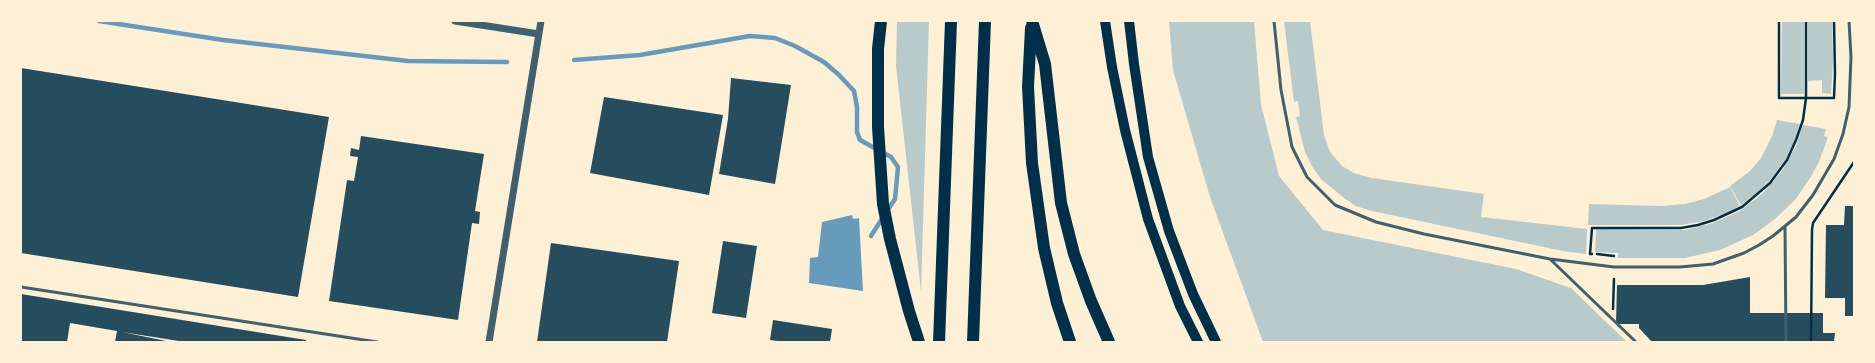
<!DOCTYPE html>
<style>
body{margin:0}
#map{position:relative;width:1875px;height:363px;overflow:hidden;background:#fdf0d5;font-family:"Playfair Display",serif}
canvas{display:block}
.frame{position:absolute;inset:0;border:22px solid #fdf0d5;pointer-events:none}
</style>
<div id="map">
<canvas width="1875" height="363"></canvas>
<div class="frame"></div>
</div>
<script>
const g = document.querySelector('canvas').getContext('2d');
g.lineJoin = 'round';
function paint(path, color) { g.fillStyle = color; g.fill(path, 'evenodd'); }
const shape = rows => new Path2D(rows.map(r => 'M' + r).join(''));
function strokePath(path, color, width, dash) { g.strokeStyle = color; g.lineWidth = width; g.lineCap = dash ? 'butt' : 'round'; g.setLineDash(dash || []); g.stroke(path); }
paint(shape([
 [897,21,929,21,921,292,896,66],
 [1169,21,1254,21,1261,105,1279,176,1323,230,1516,269,1571,288,1627,342,1263,342,1210,197,1173,70],
 [1284,21,1310,21,1324,135,1330,152,1342,166,1354,173,1372,178,1484,194,1481,217,1587,229,1586,254,1563,251,1372,211,1356,206,1344,198,1321,179,1313,168,1305,152,1296,117,1300,116,1298,101,1294,102],
 [1782,21,1804,21,1804,94,1781,94],
 [1808,21,1832,21,1833,60,1831,94,1822,93,1822,80,1808,81],
 [1777,120,1800,124,1794,142,1785,160,1770,180,1756,193,1741,205,1730,186,1750,171,1761,158,1772,136],
 [1803,125,1826,129,1824,136,1828,137,1819,162,1810,178,1795,200,1775,219,1753,235,1720,250,1685,258,1618,258,1618,253,1595,252,1596,229,1685,230,1713,223,1740,211,1763,193,1782,171,1796,146],
 [1730,187,1740,206,1726,213,1704,221,1681,225,1588,225,1589,204,1661,206,1685,204,1704,199]
]), '#b9caca');
paint(shape([
 [852,215,853,219,859,218,863,291,809,283,810,258,818,257,822,222]
]), '#669bbc');
strokePath(shape([
 [99,21,223,40,408,61,507,62],
 [574,60,640,55,750,36,775,38,795,46,824,62,839,75,854,91,857,107,857,132,860,140,891,157,898,167,895,199,887,211],
 [871,236,883,217]
]), '#669bbc', 4.5);
paint(shape([
 [21,68,329,117,298,297,21,253],
 [731,78,791,85,775,184,719,174,728,119],
 [604,97,723,115,709,195,590,173],
 [361,136,484,154,475,211,480,212,479,224,472,223,458,320,329,301,347,180,354,181,358,157,350,156,351,148,359,150],
 [1845,206,1854,206,1854,316,1845,316,1845,298,1825,298,1826,225,1844,225],
 [723,241,757,246,746,318,712,313],
 [551,243,679,261,667,342,537,342],
 [1750,277,1750,313,1823,313,1823,333,1835,333,1834,341,1652,342,1639,328,1639,324,1616,324,1617,285,1703,285],
 [21,294,306,340,306,342,185,342,122,332,171,342,115,342,117,331,70,323,67,342,21,342,21,316,29,317,21,316],
 [773,320,832,329,830,342,785,342,770,340]
]), '#264d5e');
strokePath(shape([
 [1779,21,1779,98,1834,98,1835,73,1834,21],
 [1592,254,1590,254,1592,228,1681,228,1698,225,1714,220,1742,207,1770,183,1787,160,1796,140,1803,120,1806,98,1806,21],
 [1597,254,1614,256],
 [1613,309,1614,279],
 [1811,342,1812,230,1813,223,1854,162]
]), '#003049', 2.5);
strokePath(shape([
 [1274,21,1281,90,1292,147,1307,177,1335,205,1376,222,1424,234,1550,259,1614,267,1680,267,1713,264,1744,253,1759,245,1773,236,1796,217,1813,195,1834,159,1843,134,1849,107,1851,57,1849,21],
 [1785,226,1786,342],
 [1551,260,1636,342],
 [21,287,377,342]
]), '#3f606c', 3);
strokePath(shape([
 [455,21,539,34],
 [489,342,541,21]
]), '#3f606c', 7);
strokePath(shape([
 [1105,21,1112,67,1125,130,1148,219,1180,306,1198,342],
 [1129,21,1134,64,1148,157,1169,231,1193,294,1216,342]
]), '#003049', 10);
strokePath(shape([
 [881,21,878,49,878,127,883,204,890,239,909,311,919,342],
 [1032,21,1045,64,1061,203,1074,254,1091,301,1109,342],
 [1031,28,1028,87,1032,163,1044,248,1057,303,1070,342],
 [939,342,951,21],
 [973,342,985,21]
]), '#003049', 12);
</script>
